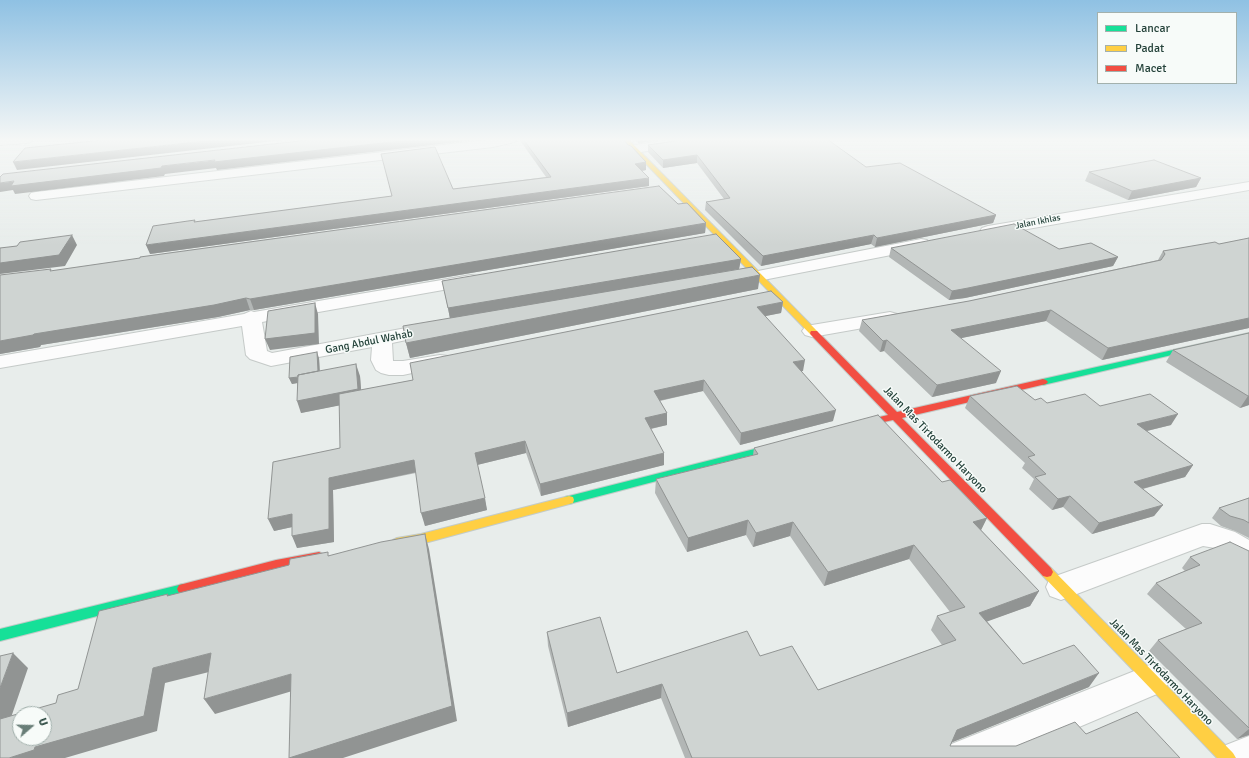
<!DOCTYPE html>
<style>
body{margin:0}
#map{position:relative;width:1249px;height:758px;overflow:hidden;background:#e8edeb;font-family:Signika,sans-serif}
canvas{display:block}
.legend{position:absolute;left:1097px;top:12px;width:140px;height:72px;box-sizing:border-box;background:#f7fbf9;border:1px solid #a3b1ad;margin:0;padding:5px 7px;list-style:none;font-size:12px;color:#24423a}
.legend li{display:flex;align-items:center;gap:8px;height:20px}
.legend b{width:20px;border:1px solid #a3b1ad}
.north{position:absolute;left:12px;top:706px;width:40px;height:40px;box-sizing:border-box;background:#f7fbf9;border:1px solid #a3b1ad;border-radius:50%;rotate:70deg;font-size:11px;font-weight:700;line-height:16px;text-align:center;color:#24423a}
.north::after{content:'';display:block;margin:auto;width:14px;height:18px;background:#697e78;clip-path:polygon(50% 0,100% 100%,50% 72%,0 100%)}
</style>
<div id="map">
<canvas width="1249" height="758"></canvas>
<ul class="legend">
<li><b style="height:5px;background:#16e098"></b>Lancar</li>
<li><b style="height:5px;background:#ffcf43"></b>Padat</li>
<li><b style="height:5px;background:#f24e42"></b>Macet</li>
</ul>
<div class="north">U</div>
</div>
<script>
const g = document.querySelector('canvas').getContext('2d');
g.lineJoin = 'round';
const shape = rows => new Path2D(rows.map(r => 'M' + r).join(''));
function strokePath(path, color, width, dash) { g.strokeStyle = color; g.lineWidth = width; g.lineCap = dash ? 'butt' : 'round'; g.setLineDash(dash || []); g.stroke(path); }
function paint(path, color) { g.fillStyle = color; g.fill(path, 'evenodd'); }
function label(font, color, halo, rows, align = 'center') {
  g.font = font + ' Signika,sans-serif'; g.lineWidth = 3; g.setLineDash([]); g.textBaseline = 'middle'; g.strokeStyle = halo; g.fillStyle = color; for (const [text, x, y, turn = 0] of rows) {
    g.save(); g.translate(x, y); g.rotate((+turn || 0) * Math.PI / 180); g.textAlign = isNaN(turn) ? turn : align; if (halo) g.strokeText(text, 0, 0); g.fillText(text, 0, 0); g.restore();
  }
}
const street = shape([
 [0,139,33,139,31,142,27,143,0,145,0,139],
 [495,139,517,139,515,142,493,147,36,200,31,199,29,196,31,193,36,192,495,139],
 [678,139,707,139,705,142,701,143,634,153,629,152,628,149,629,146,634,145,678,139],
 [1249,182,1249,190,988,236,982,234,980,231,982,228,988,226,1249,182],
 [921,239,927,240,929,244,927,248,758,281,752,280,749,276,752,272,758,271,921,239],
 [471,275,477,276,480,280,477,284,262,322,267,351,272,353,433,323,440,325,443,329,440,333,392,343,393,361,403,361,440,355,448,356,451,361,448,366,440,367,403,375,389,375,381,373,376,370,371,360,372,347,271,366,250,359,246,355,242,326,0,368,0,356,244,314,251,311,254,312,471,275],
 [890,312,897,314,900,318,897,322,812,337,805,335,802,331,805,327,812,325,890,312],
 [1202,524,1210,524,1235,532,1249,540,1249,566,1239,562,1215,548,1203,546,1061,600,1050,596,1046,587,1050,578,1202,524],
 [1152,664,1164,669,1169,680,1164,691,1006,758,943,758,949,745,1152,664],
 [1249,736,1249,758,1220,758,1226,745,1249,736]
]);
const fast = shape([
 [1249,333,1249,337,1043,385,1038,382,1043,379,1249,333],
 [782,442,786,443,787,445,786,447,569,504,565,503,564,500,565,497,569,496,782,442],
 [183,584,187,585,189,589,187,593,183,594,0,641,0,629,183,584]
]);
const slow = shape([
 [622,139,628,139,817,331,818,333,817,335,811,335,622,139],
 [569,496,573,497,574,500,573,503,421,544,397,548,393,546,391,543,393,540,397,538,421,534,569,496],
 [1047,567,1051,568,1233,753,1236,758,1217,758,1043,576,1041,572,1043,568,1047,567]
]);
const jam = shape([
 [811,331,817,331,897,412,1043,379,1046,380,1048,382,1046,384,902,418,1051,568,1053,572,1051,576,1047,577,1043,576,893,420,852,429,849,428,847,426,849,424,888,415,811,335,810,333,811,331],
 [319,552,323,554,325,557,323,560,319,562,276,570,183,594,179,593,177,589,179,585,183,584,276,560,319,552]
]);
strokePath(street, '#c5cac8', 2);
strokePath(fast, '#c3cbc8', 2);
strokePath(slow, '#c3cbc8', 2);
strokePath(jam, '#c3cbc8', 2);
paint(street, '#fcfcfc');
paint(fast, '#16e098');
paint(slow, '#ffcf43');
paint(jam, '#f24e42');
paint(shape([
 [519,139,623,139,628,145,646,162,646,170,642,171,649,186,150,254,196,222,392,196,383,161,453,189,546,177],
 [633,139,669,139,638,143],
 [648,145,866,167,996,215,993,223,875,247,871,244,761,266,705,210,706,202,724,199,697,163,663,168,648,152],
 [1089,172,1201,178,1196,187,1128,200,1085,181],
 [678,204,706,223,705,233,254,310,250,310,218,317,41,345,40,347,0,354,0,275,52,271],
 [1249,238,1249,328,1102,360,1046,321,961,338,996,383,932,397,884,351,880,352,859,331,862,320,969,301,1158,260,1163,251,1219,244],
 [891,248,1059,249,1118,257,1113,266,965,298,949,300,889,257],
 [741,259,739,269,758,289,410,358,406,343,450,318,442,281],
 [783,302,781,313,765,316,803,371,801,371,833,421,740,445,703,391,660,401,667,413,667,425,651,429,664,465,541,496,526,453,477,465,487,510,425,526,416,473,333,490,334,542,297,548,292,527,274,531,340,448,340,405,301,413,297,383,292,384,289,378,319,358,320,371,360,376,361,390,413,380],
 [1249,333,1249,405,1240,408,1166,362,1173,350],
 [970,396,1047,403,1100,406,1171,425,1147,431,1193,465,1185,477,1143,489,1163,505,1154,516,1092,534,1063,507,1052,510,1029,489,1034,479,1022,468,1025,463,965,408],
 [754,448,942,482,987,518,981,530,1039,591,1030,606,987,621,1023,664,1089,687,952,742,950,746,1016,746,1086,734,1180,758,685,758,661,698,568,727,548,646,547,632,617,673,760,656,818,690,942,645,931,630,937,616,950,612,909,559,824,586,790,536,753,547,746,535,687,552,655,493,656,479,753,455],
 [1249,498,1249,538,1235,531,1221,526,1212,518,1219,508],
 [1249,551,1249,735,1237,739,1149,651,1158,640,1186,629,1147,594,1156,583,1185,571,1182,568,1190,557]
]), '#b2b6b5');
paint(shape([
 [224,139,293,139,17,170,13,162],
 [418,139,484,139,217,170,216,168,165,174,164,176,15,194,13,190,0,192,0,183],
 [638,139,669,139,638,143],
 [697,155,697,163,663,168,663,160],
 [646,162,646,170,635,172,635,164],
 [649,178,649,186,150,254,146,245],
 [1201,178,1196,187,1128,200,1132,191],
 [996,215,993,223,875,247,877,238],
 [706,223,705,233,254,310,250,299],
 [72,235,77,245,65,266,0,274,0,263],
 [874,235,871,244,761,266,763,256],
 [1118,257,1113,266,965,298,949,300,952,291],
 [741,259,739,269,450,319,448,308],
 [760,275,758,289,410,358,406,343],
 [246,298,250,310,218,317,41,345,40,347,0,354,0,341,34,334],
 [783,302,781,313,756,318,757,307],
 [315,303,318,314,319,344,270,350,265,339],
 [1051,310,1046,321,947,341,951,330],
 [1249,318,1249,328,1102,360,1108,348],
 [887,340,884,351,880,352,883,341],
 [317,352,319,358,320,379,292,384,289,378],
 [805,360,803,371,791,374,793,362],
 [356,364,360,376,362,401,301,413,297,401],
 [1001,371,996,383,932,397,937,385],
 [704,380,703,391,653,402,654,391],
 [1248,396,1249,396,1249,405,1240,408],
 [836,410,833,421,740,445,741,433],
 [667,413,667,425,645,430,645,418],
 [1178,414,1171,425,1130,435,1137,424],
 [525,441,526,453,477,465,475,453],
 [664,453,664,465,541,496,540,484],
 [414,460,417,472,333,490,334,542,297,548,292,536,329,478],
 [1193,465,1185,477,1127,493,1134,482],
 [1070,496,1063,507,1052,510,1058,499],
 [485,498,487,510,425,526,421,513],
 [1163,505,1154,516,1092,534,1099,523],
 [292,514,297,526,274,531,268,519],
 [987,518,980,532,973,522],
 [748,520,746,535,687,552,688,538],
 [793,522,790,536,753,547,756,533],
 [425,534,429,549,457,721,343,758,289,758],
 [914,545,909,559,824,586,828,572],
 [1039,591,1030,606,972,627,979,613],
 [13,653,28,668,4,738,0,734,0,688],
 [211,653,221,669,165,683,157,731,65,758,9,758,35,747,153,668],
 [1099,673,1089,687,948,744,957,730],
 [291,674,299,689,215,714,204,699],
 [662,684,661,698,568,727,567,713],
 [1249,729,1249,735,1237,739]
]), '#919493');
const building = shape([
 [112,139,224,139,13,162,25,148,112,139],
 [317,139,418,139,214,162,215,160,162,166,161,168,11,186,14,181,0,183,0,177,3,174,317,139],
 [523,139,623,139,628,145,631,146,646,162,635,164,649,178,146,245,153,226,195,220,194,222,392,196,381,154,435,147,453,189,551,177,523,139],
 [688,139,827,139,866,167,900,163,996,215,877,238,874,235,763,256,706,202,730,198,697,155,663,160,648,145,688,139],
 [1154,160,1201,178,1132,191,1089,172,1154,160],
 [659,186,678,204,687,203,706,223,250,299,246,298,214,305,34,334,33,335,0,341,0,275,51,269,50,271,140,258,140,257,659,186],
 [1014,224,1059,249,1091,243,1118,257,968,288,952,291,891,248,1014,224],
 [716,234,741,259,448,308,442,281,716,234],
 [72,235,59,255,0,263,0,248,17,246,20,242,72,235],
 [1249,238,1249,318,1108,348,1051,310,951,330,1001,371,937,385,887,340,883,341,862,320,969,301,1161,260,1165,254,1163,251,1215,242,1219,244,1249,238],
 [752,267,760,275,406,343,403,326,752,267],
 [771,291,783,302,757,307,805,360,793,362,836,410,741,433,704,380,654,391,667,413,645,418,664,453,540,484,525,441,475,453,485,498,421,513,414,460,329,478,329,529,292,536,292,514,268,519,273,462,340,448,339,394,413,380,410,363,771,291],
 [315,303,315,333,265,339,268,311,315,303],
 [1249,333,1249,396,1248,396,1173,350,1249,333],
 [317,352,318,371,298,375,298,377,289,378,290,357,317,352],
 [356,364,358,389,297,401,298,375,356,364],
 [1017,386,1035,400,1041,398,1047,403,1085,394,1100,406,1150,394,1178,414,1137,424,1193,465,1134,482,1163,505,1099,523,1070,496,1058,499,1035,477,1046,474,1028,457,1035,455,970,396,1017,386],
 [878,415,942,482,950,480,987,518,973,522,1039,591,979,613,1023,664,1074,645,1099,673,957,730,950,746,1016,746,1075,722,1086,734,1137,712,1180,758,692,758,662,684,567,713,547,632,600,617,617,673,747,631,760,656,792,646,818,690,956,640,937,616,965,607,914,545,828,572,793,522,756,533,748,520,688,538,656,479,758,454,754,448,878,415],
 [1249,498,1249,523,1244,520,1230,516,1219,508,1249,498],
 [425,534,452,706,289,758,291,674,204,699,211,653,153,668,144,716,35,747,34,750,9,758,0,758,0,719,56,703,58,695,78,689,99,611,168,594,167,596,289,565,290,559,328,552,328,556,381,542,425,534],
 [20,714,44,714,44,738,20,738,20,714],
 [1230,542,1249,551,1249,728,1158,640,1202,623,1156,583,1200,565,1190,557,1230,542],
 [13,653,0,688,0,656,13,653]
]);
paint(building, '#cfd4d2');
strokePath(building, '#919493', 1);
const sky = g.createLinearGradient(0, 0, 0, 245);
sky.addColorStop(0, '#8fc1e3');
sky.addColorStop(0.57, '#f5f7f6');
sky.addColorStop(1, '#f5f7f600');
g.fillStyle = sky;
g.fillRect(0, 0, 1249, 245);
label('9px', '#24423a', '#f7fbf9', [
 ["Jalan Ikhlas",1038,222,-11]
]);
label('11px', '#24423a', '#f7fbf9', [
 ["Gang Abdul Wahab",369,342,-11],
 ["Jalan Mas Tirtodarmo Haryono",935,440,46],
 ["Jalan Mas Tirtodarmo Haryono",1161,672,46]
]);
</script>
